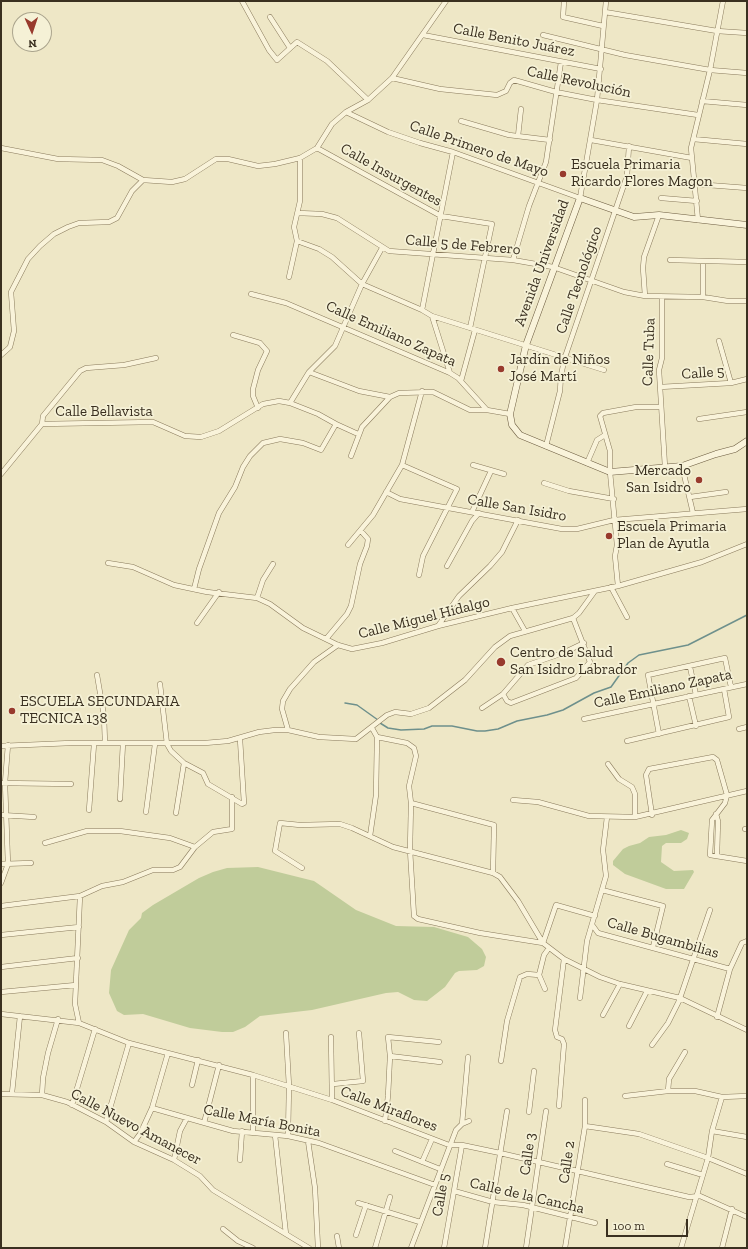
<!DOCTYPE html>
<meta charset="utf-8">
<style>
body{margin:0}
#map{position:relative;width:748px;height:1249px;overflow:hidden;background:#eee7c6;font-family:"Zilla Slab",serif}
canvas{display:block}
.frame{position:absolute;inset:0;border:2px solid #3a3020;pointer-events:none}
.north{position:absolute;left:12px;top:12px;width:40px;height:40px;box-sizing:border-box;background:#f5f1d6;border:1px solid #aaa48d;border-radius:50%;rotate:177deg;font-size:11px;font-weight:700;line-height:16px;text-align:center;color:#3a3020}
.north::after{content:'';display:block;margin:auto;width:14px;height:18px;background:#983a2d;clip-path:polygon(50% 0,100% 100%,50% 72%,0 100%)}
.scale{position:absolute;left:606px;top:1219px;width:82px;height:18px;box-sizing:border-box;border:2px solid #3a3020;border-top:0;padding-left:5px;font-size:12px;line-height:14px;white-space:nowrap;color:#3a3020;-webkit-text-stroke:3px #f5f1d6;paint-order:stroke}
</style>
<div id="map">
<canvas width="748" height="1249"></canvas>
<div class="frame"></div>
<div class="north">N</div>
<div class="scale">100 m</div>
</div>
<script>
const g = document.querySelector('canvas').getContext('2d');
g.lineJoin = 'round';
function paint(path, color) { g.fillStyle = color; g.fill(path, 'evenodd'); }
const shape = rows => new Path2D(rows.map(r => 'M' + r).join(''));
function strokePath(path, color, width, dash) { g.strokeStyle = color; g.lineWidth = width; g.lineCap = dash ? 'butt' : 'round'; g.setLineDash(dash || []); g.stroke(path); }
function label(font, color, halo, rows, align = 'center') {
  g.font = font + ' "Zilla Slab",serif'; g.lineWidth = 3.5; g.setLineDash([]); g.textBaseline = 'middle'; g.strokeStyle = halo; g.fillStyle = color; for (const [text, x, y, turn = 0] of rows) {
    g.save(); g.translate(x, y); g.rotate((+turn || 0) * Math.PI / 180); g.textAlign = isNaN(turn) ? turn : align; if (halo) g.strokeText(text, 0, 0); g.fillText(text, 0, 0); g.restore();
  }
}
paint(shape([
 [681,830,689,833,687,839,681,843,666,843,662,846,661,862,674,871,693,870,694,872,684,889,666,889,625,874,613,865,613,861,623,849,629,846,640,843,649,837,666,835],
 [258,867,314,881,356,910,396,926,434,927,468,937,482,949,486,957,484,966,477,970,459,971,455,973,445,987,427,1001,414,1000,398,992,386,993,312,1010,260,1016,245,1027,233,1032,222,1032,190,1028,143,1014,124,1015,117,1011,109,993,111,970,129,930,141,918,142,913,153,905,199,878,213,872,227,868]
]), '#c0cc9a');
strokePath(shape([
 [345,703,357,705,378,720],
 [380,723,388,728,401,730,424,729,432,726,452,726,477,731,485,731,498,729,517,721,547,715,563,710,594,693,611,687,628,663,639,655,688,645,747,615]
]), '#6e908c', 1.5);
const street = shape([
 [242,1,269,50,277,60,297,42,327,61,368,100],
 [564,1,563,17,603,26],
 [605,12,717,31,747,33],
 [270,17,290,48],
 [423,35,601,69],
 [543,35,625,55,710,70,747,73],
 [392,78,440,89,497,95,506,91,510,83,514,80,556,92,597,100,698,115],
 [702,101,747,105],
 [346,112,388,132,420,143,453,152,580,198,597,100,606,1],
 [461,121,509,135,550,140],
 [518,136,521,109],
 [693,139,747,144],
 [591,140,692,158],
 [1,148,58,159,102,160,118,166,143,180,172,182,185,179,216,159,228,159,258,166,275,164,300,158,317,148,332,124,346,112,368,100,392,78,446,1],
 [317,148,441,216,492,224,470,328],
 [695,184,747,188],
 [661,198,697,201],
 [298,213,322,214,337,218,389,251,513,260,553,267,624,292,645,296,703,297,728,301,747,301],
 [698,220,691,148,710,70,723,1],
 [297,241,319,249,332,257,362,284,422,310,432,316,604,370],
 [513,260,529,206,546,162,561,62],
 [670,260,747,262],
 [289,277,297,241,294,227,300,201,300,158],
 [251,294,286,303,450,373,458,378,487,410,510,414],
 [645,296,643,268,644,257,659,215],
 [703,297,703,262],
 [662,298,662,358,659,370,665,467],
 [422,310,453,152],
 [432,316,450,373],
 [233,335,260,343,267,351,258,370,253,389,253,396,258,408],
 [719,341,731,383],
 [1,355,10,347,14,331,11,292,28,259,40,246,54,234,68,227,79,223,109,222,117,218,132,191,143,180],
 [309,372,359,391,390,397],
 [461,381,475,330],
 [660,387,731,383,747,379],
 [290,403,309,372,335,346,362,284,382,248],
 [699,419,747,412],
 [42,424,153,422,185,436,201,437,219,431,263,404,279,401,290,403,318,414,336,424,358,434],
 [42,424,43,416,80,371,86,368,124,365,156,358],
 [546,446,560,391,561,375,565,357,627,176,629,146],
 [351,456,362,427,390,397,399,393,433,392,470,410,487,410],
 [587,463,597,440,605,435],
 [402,465,457,489,423,556,419,575],
 [473,465,504,474],
 [682,466,693,513],
 [1,474,42,424],
 [544,483,569,491,614,499],
 [386,492,400,499,416,502,562,529,577,529,614,520,747,509],
 [690,497,726,492],
 [472,512,491,471],
 [348,545,373,515,402,465,422,391],
 [108,563,133,567,174,585,207,592,257,598,270,604,303,628,338,645,352,649,382,643,438,626,512,608,618,586,702,562,747,544],
 [447,566,472,521,479,513],
 [618,586,615,556,617,545,610,472,610,451,600,416,603,413,636,407,660,407],
 [611,587,627,617],
 [194,589,199,569,219,513,235,487,243,467,250,456,263,443,280,439,303,443,321,450,336,424],
 [257,598,263,580,273,564],
 [512,608,525,631],
 [197,623,219,592],
 [438,626,459,596,490,566,502,552,518,520],
 [326,639,347,614,351,606,360,564,367,546,368,539,361,531],
 [690,667,696,695],
 [97,675,104,716,105,743],
 [160,684,167,744,171,751,184,763,203,773,208,784,242,804,244,803,240,739],
 [503,694,507,701,511,703,576,678,590,662,573,618],
 [689,696,696,726],
 [482,708,503,694,528,665,563,653,584,643],
 [584,719,747,684],
 [372,728,377,737,407,743,414,748,416,756,409,786,411,803,410,850,414,916,418,919,480,933,543,943],
 [739,729,747,727],
 [288,730,282,709,283,701,290,689,314,662,338,645],
 [659,734,648,675,725,658,731,687],
 [627,741,729,717,724,689],
 [1,746,71,743,205,743,228,741,259,732,275,730,288,730,319,737,356,739,387,715,395,712,411,714,429,708,465,680,495,647,510,636,573,618,579,613,595,591],
 [608,764,619,779,632,787,635,794,635,817],
 [1,783,71,784],
 [120,799,123,743],
 [513,800,538,802,589,816,635,817,747,791],
 [411,803,494,825,493,873],
 [89,810,94,744],
 [146,812,155,744],
 [176,813,184,763],
 [716,814,718,821,717,856],
 [1,815,34,817],
 [652,815,646,775,649,769,713,757,717,760,727,795,725,803,712,820,710,855,747,861],
 [745,829,747,829],
 [370,836,376,795,377,737],
 [45,843,87,831,120,831,170,838,195,847],
 [1,864,31,863],
 [302,868,275,851,280,823,300,825,340,824,352,828,393,847,493,873,500,877,518,901,543,943,564,959,600,977,620,984,680,998,747,1030],
 [1,883,8,864,5,783,8,745],
 [602,890,663,906,653,947],
 [1,906,80,896,102,886,123,882,153,870,173,870,180,867,195,847,213,832,232,829,232,797],
 [593,926,598,933,730,969],
 [1,935,79,927],
 [543,943,556,905,595,916],
 [1,967,78,958],
 [545,989,539,975,544,955,549,948],
 [1,992,76,985],
 [580,998,587,941,606,876,603,850,607,817],
 [680,998,710,910],
 [1,1014,79,1023,129,1043,253,1075,332,1100,449,1145,462,1145,500,1153,689,1197,700,1196,747,1217],
 [603,1015,620,984],
 [717,1017,730,969,742,943,747,941],
 [79,1023,75,1004,80,896],
 [629,1026,647,991],
 [286,1033,289,1086,288,1136],
 [331,1037,332,1100],
 [652,1045,668,1023,680,999],
 [390,1056,440,1062],
 [501,1061,507,1021,520,977,527,974,539,975],
 [253,1075,253,1132],
 [333,1084,363,1081,359,1033],
 [192,1085,198,1060],
 [668,1091,669,1079,685,1052],
 [12,1093,20,1016],
 [1,1094,42,1095,67,1102,106,1122,134,1142,174,1160,200,1176,213,1190,309,1248],
 [42,1095,43,1078,48,1053,58,1019],
 [625,1096,668,1091,695,1091,722,1097,747,1096],
 [72,1105,95,1029],
 [559,1106,564,1044,562,1039,557,1037,555,1030,564,959],
 [152,1108,233,1131,288,1136,319,1143,435,1185],
 [529,1112,534,1071],
 [385,1121,388,1096,390,1056,388,1037,439,1042],
 [106,1122,129,1043],
 [204,1123,219,1065],
 [462,1124,468,1057],
 [585,1126,639,1134,708,1158,747,1174],
 [712,1131,747,1137],
 [275,1135,286,1234],
 [308,1141,315,1188,318,1248],
 [134,1142,140,1134,152,1108,168,1053],
 [395,1151,440,1169],
 [174,1160,180,1131,187,1118],
 [240,1160,242,1131],
 [422,1162,432,1139],
 [667,1164,703,1175],
 [454,1191,493,1202,523,1205,595,1223],
 [358,1203,420,1222],
 [223,1229,238,1241,253,1248],
 [356,1235,366,1205],
 [337,1236,339,1248],
 [375,1248,390,1197],
 [411,1248,456,1130,462,1124,469,1121],
 [444,1248,462,1145],
 [485,1248,507,1111],
 [526,1248,546,1111],
 [565,1248,585,1126,585,1100],
 [681,1248,708,1158,712,1131,722,1097],
 [722,1248,732,1209]
]);
const secondary = shape([
 [747,225,659,215,634,217,580,198,526,345,510,414,512,425,520,435,610,472,682,466,716,454,735,449,747,441]
]);
strokePath(street, '#897a5c', 5.5);
strokePath(secondary, '#6b5b3f', 7);
strokePath(street, '#f9f3da', 4.5);
strokePath(secondary, '#f9f3da', 6);
for (const [x, y, r, color] of [
 [563,174,4,"#983a2d"],
 [501,369,4,"#983a2d"],
 [699,480,4,"#983a2d"],
 [609,536,4,"#983a2d"],
 [501,662,5,"#983a2d"],
 [12,711,4,"#983a2d"]
]) { const dot = new Path2D(); dot.arc(x, y, r, 0, 2 * Math.PI); g.fillStyle = color; g.fill(dot); strokePath(dot, '#f5f1d6', 1.5); }
label('15px', '#3a3020', '#f5f1d6', [
 ["Calle Benito Juárez",514,40,11],
 ["Calle Revolución",579,82,12],
 ["Calle Primero de Mayo",479,149,19],
 ["Calle Insurgentes",391,175,29],
 ["Calle 5 de Febrero",463,245,5],
 ["Avenida Universidad",542,263,-70],
 ["Calle Tecnológico",579,280,-71],
 ["Calle Emiliano Zapata",391,334,24],
 ["Calle Tuba",649,352,-88],
 ["Calle 5",703,373,-4],
 ["Calle Bellavista",104,412],
 ["Calle San Isidro",517,508,10],
 ["Calle Miguel Hidalgo",424,618,-14],
 ["Calle Emiliano Zapata",663,689,-12],
 ["Calle Bugambilias",663,938,16],
 ["Calle Miraflores",389,1109,21],
 ["Calle María Bonita",262,1121,11],
 ["Calle Nuevo Amanecer",136,1127,28],
 ["Calle 3",528,1154,-82],
 ["Calle 2",567,1162,-82],
 ["Calle 5",441,1195,-80],
 ["Calle de la Cancha",527,1196,13]
]);
label('15px', '#3a3020', '#f5f1d6', [
 ["Escuela Primaria",571,165],
 ["Ricardo Flores Magon",571,182],
 ["Jardín de Niños",509,360],
 ["José Martí",509,377],
 ["Mercado",691,471,"right"],
 ["San Isidro",691,488,"right"],
 ["Escuela Primaria",617,527],
 ["Plan de Ayutla",617,544],
 ["Centro de Salud",510,653],
 ["San Isidro Labrador",510,670],
 ["ESCUELA SECUNDARIA",20,702],
 ["TECNICA 138",20,719]
], 'left');
</script>
